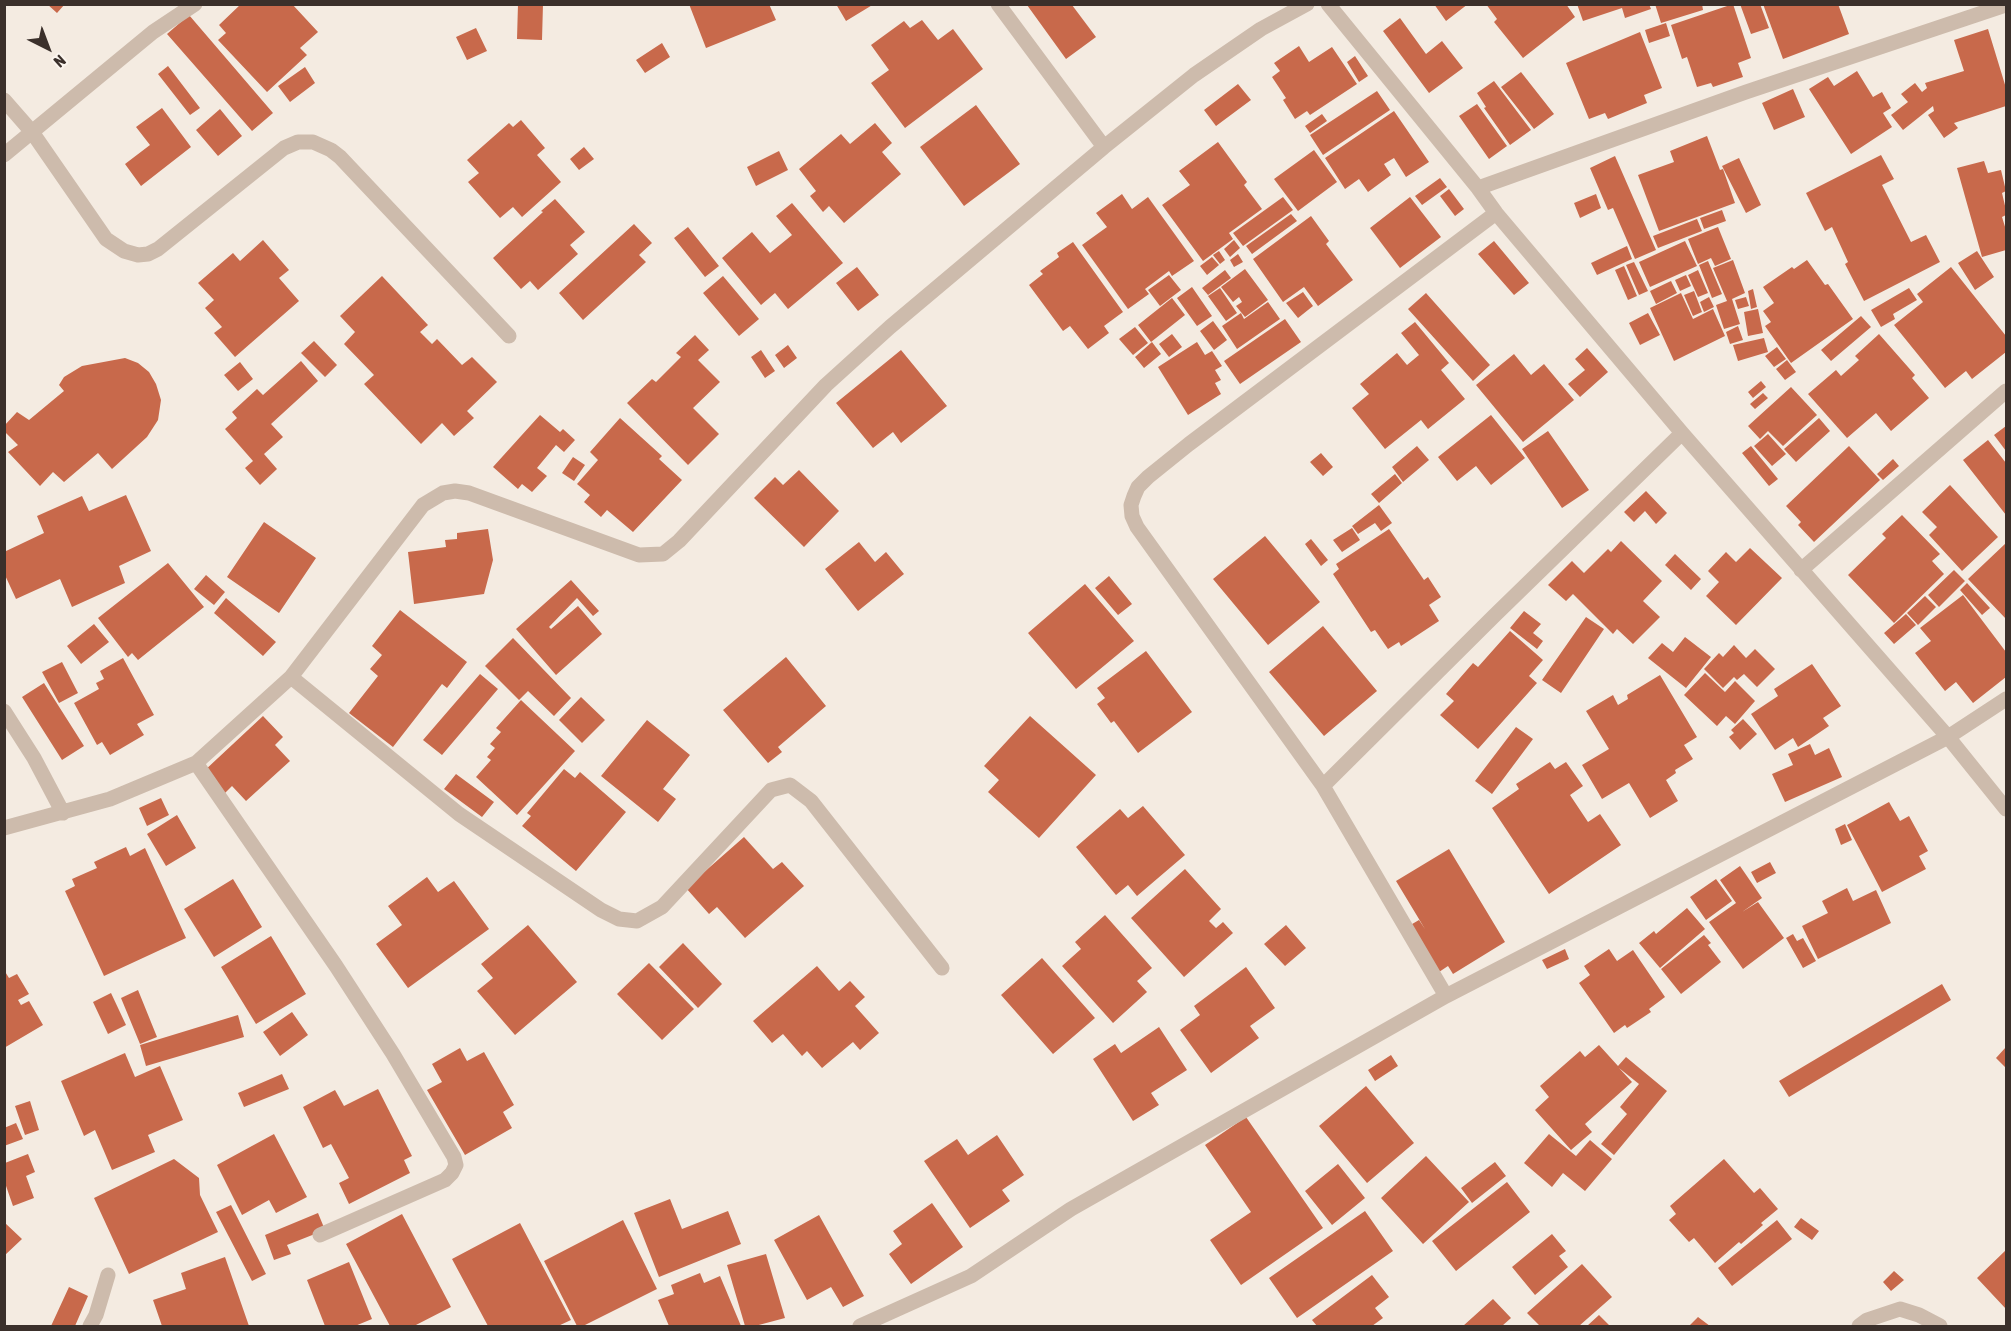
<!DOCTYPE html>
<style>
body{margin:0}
#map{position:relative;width:2011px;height:1331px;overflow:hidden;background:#f4ebe1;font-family:"Asap Condensed",sans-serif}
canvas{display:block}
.frame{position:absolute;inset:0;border:6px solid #3b302b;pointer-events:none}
.north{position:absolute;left:18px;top:18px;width:60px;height:60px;-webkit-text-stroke:4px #fbf5ee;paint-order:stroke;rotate:138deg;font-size:16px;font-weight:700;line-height:24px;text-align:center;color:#3b302b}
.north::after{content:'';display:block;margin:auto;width:21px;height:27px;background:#3b302b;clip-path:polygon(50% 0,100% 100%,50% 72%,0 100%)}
</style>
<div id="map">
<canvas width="2011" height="1331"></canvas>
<div class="frame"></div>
<div class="north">N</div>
</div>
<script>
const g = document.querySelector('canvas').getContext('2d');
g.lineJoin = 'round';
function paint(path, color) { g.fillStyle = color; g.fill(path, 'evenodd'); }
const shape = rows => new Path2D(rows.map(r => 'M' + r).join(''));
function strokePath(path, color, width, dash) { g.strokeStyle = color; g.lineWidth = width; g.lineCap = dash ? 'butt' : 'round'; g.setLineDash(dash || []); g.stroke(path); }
paint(shape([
 [47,4,65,4,57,13],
 [241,4,260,4,262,6,263,4,292,4,318,32,300,48,307,55,267,92,218,40,226,33,219,25],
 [518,4,543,4,542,40,517,39],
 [689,4,769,4,776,20,706,48],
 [836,4,874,4,846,21],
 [1434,4,1468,4,1446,21],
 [1486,4,1566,4,1575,17,1523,58,1494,22,1497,19],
 [1577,4,1649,4,1651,9,1625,18,1622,8,1583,21],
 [1655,4,1702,4,1703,10,1661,23],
 [1733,4,1751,58,1738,63,1743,77,1713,87,1711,83,1697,87,1687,57,1682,59,1671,25],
 [1740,4,1760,4,1769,28,1751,34],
 [1763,4,1838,4,1849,34,1783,59],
 [1027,5,1072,5,1096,37,1066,59],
 [189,15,273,113,252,131,167,34],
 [1400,18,1426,54,1442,41,1463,68,1429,93,1383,31],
 [922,20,938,40,953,29,983,69,905,128,871,83,889,70,871,45,904,21,910,28],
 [1666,23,1670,36,1649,43,1645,30],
 [476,28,487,51,467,60,456,37],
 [1988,29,2006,88,2006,106,1954,123,1958,128,1944,138,1928,115,1934,111,1933,106,1903,130,1891,115,1908,102,1901,94,1915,83,1922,92,1927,88,1925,83,1964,71,1954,40],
 [1640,32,1662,88,1644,95,1647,103,1608,119,1605,113,1589,119,1566,63],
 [662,43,670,57,645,73,636,60],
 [1299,46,1309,62,1332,47,1357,84,1310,115,1307,111,1295,119,1283,100,1286,98,1272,77,1280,71,1274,63],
 [1355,56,1368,76,1359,82,1347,62],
 [168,66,200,108,190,115,158,74],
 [305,67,315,83,290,102,278,86],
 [1857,71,1873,97,1882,92,1891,108,1883,113,1892,127,1851,154,1809,89,1828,77,1834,86],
 [1521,72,1554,114,1534,129,1501,87],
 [1494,81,1531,130,1510,145,1484,108,1486,107,1477,93],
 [1238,84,1251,100,1216,126,1204,110],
 [1793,89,1805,117,1774,130,1762,103],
 [1377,91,1390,110,1323,155,1310,135],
 [1477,104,1507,146,1489,159,1459,116],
 [976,105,1020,164,964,206,920,147],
 [162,108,191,147,141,186,125,164,150,145,136,127],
 [220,109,242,136,218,156,196,130],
 [1394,111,1429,162,1406,177,1394,158,1384,164,1391,175,1368,192,1359,179,1345,189,1325,158],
 [1322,114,1327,121,1310,133,1305,126],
 [521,120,545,148,537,155,561,182,522,217,513,207,500,218,468,182,479,173,467,160,509,123,513,127],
 [875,123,892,143,882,152,901,174,844,223,829,206,823,212,810,196,816,191,799,169,841,134,850,144],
 [1707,136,1720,170,1723,169,1735,203,1659,231,1638,175,1674,162,1670,151],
 [1218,142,1247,182,1244,185,1262,209,1229,233,1233,239,1203,261,1162,205,1190,185,1179,171],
 [584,147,594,159,579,170,570,159],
 [1314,150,1337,182,1298,211,1274,179],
 [779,151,788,170,756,186,747,167],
 [1881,155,1894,179,1882,185,1911,242,1926,235,1940,262,1864,301,1845,264,1848,262,1832,227,1825,231,1806,193],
 [1615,156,1656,250,1635,259,1613,208,1608,210,1590,168],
 [1739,158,1761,205,1746,213,1722,166],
 [1984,161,1988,173,2001,170,2006,191,2002,193,2006,210,2006,215,2002,217,2006,230,2006,250,1982,257,1957,168],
 [1440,178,1447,187,1422,205,1415,196],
 [1449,189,1464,209,1455,216,1440,196],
 [1122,194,1132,209,1148,197,1194,261,1172,276,1169,271,1145,289,1149,294,1128,309,1082,245,1107,227,1096,213],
 [1596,194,1601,208,1580,218,1574,203],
 [1283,197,1293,210,1243,246,1233,233],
 [1410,197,1441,237,1400,268,1370,228],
 [555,199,585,232,570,245,578,254,538,290,530,281,521,289,493,258,543,212,541,211],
 [792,203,843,263,788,309,775,293,761,305,722,258,752,232,770,253,792,235,776,216],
 [1722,210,1726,221,1704,229,1700,218],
 [1291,214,1297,221,1252,254,1246,246],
 [1311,216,1329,241,1326,244,1353,280,1318,306,1304,287,1283,302,1253,259],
 [1697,219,1702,231,1658,248,1653,236],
 [634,224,652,243,639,255,646,262,583,320,559,293],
 [688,227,719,266,705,277,674,238],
 [1718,227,1731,259,1715,266,1711,258,1698,264,1688,239],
 [263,240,289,270,279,278,299,301,235,357,214,333,222,327,205,308,214,300,198,283,233,253,240,261],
 [1234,240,1240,248,1230,257,1224,249],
 [1494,241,1529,283,1514,295,1478,254],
 [1685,241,1697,266,1650,287,1639,262],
 [1073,242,1123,312,1104,326,1109,333,1088,349,1070,326,1063,331,1029,285,1043,274,1040,271,1059,257,1057,253],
 [1627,246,1632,259,1597,275,1591,263],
 [1219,251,1225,260,1220,264,1213,255],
 [1977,251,1994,277,1975,290,1958,263],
 [1238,254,1243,262,1234,267,1230,260],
 [1212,257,1219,265,1207,275,1200,266],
 [1733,260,1745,293,1732,299,1740,324,1724,329,1716,305,1727,301,1713,268],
 [1807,260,1825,285,1828,284,1853,319,1791,363,1765,326,1771,322,1763,311,1774,303,1763,287,1792,267,1794,269],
 [1708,261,1722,294,1712,298,1699,265],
 [1634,262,1648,291,1639,295,1626,265],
 [1624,266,1637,296,1628,300,1615,270],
 [857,267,879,295,858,311,836,283],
 [1951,267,2006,336,2006,352,1972,379,1966,371,1945,388,1894,325,1923,302,1917,294],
 [1245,269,1268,300,1245,317,1236,306,1242,302,1239,297,1233,302,1221,287],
 [1225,270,1231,278,1208,295,1202,288],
 [1698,270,1708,293,1698,297,1688,275],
 [1169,275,1181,290,1160,306,1148,290],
 [1686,275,1691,286,1680,291,1675,280],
 [382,276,428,325,420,332,432,344,437,339,462,365,472,357,497,382,467,411,474,418,454,436,442,423,421,444,364,384,374,375,344,344,355,332,340,316],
 [723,276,759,319,739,336,703,293],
 [1671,281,1677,293,1656,304,1650,291],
 [1192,287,1212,316,1197,326,1177,298],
 [1220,288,1237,313,1226,321,1208,296],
 [1909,288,1917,300,1893,314,1895,319,1881,327,1871,310],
 [1753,289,1757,307,1751,309,1748,291],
 [1694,291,1702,312,1693,316,1684,295],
 [1303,292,1313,306,1298,318,1286,303],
 [1426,293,1490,365,1473,381,1408,309],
 [1681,293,1693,319,1713,309,1725,336,1674,361,1650,308],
 [1709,297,1714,307,1704,312,1700,302],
 [1746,297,1749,306,1738,309,1735,300],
 [1172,298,1185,315,1151,342,1138,325],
 [1268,302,1280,319,1237,349,1222,326,1241,313,1244,319],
 [1758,309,1763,333,1748,336,1744,312],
 [1648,313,1660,335,1640,345,1629,323],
 [1861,316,1871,327,1831,361,1821,350],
 [1285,319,1301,342,1240,384,1224,361],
 [1213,321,1227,340,1214,350,1200,331],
 [1415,322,1449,363,1441,370,1465,399,1428,429,1421,420,1385,449,1352,408,1369,394,1360,384,1397,353,1407,365,1419,355,1401,333],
 [1738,326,1743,340,1730,344,1726,332],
 [1135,327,1148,343,1133,355,1119,339],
 [1172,334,1182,347,1169,357,1159,344],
 [1879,334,1915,375,1912,378,1929,398,1891,431,1876,413,1847,438,1808,394,1836,370,1841,376,1859,360,1855,356],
 [695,335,709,350,698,360,720,382,693,408,719,434,688,465,627,403,652,379,656,382,681,357,676,353],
 [1764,338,1768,352,1738,361,1733,345],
 [314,341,337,365,325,377,301,353],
 [1152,342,1161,354,1144,368,1135,357],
 [1197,342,1205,355,1212,351,1222,366,1215,370,1221,380,1215,383,1221,394,1188,415,1158,367],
 [788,345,797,358,784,368,775,355],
 [1777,347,1786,359,1774,367,1765,356],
 [1587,348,1608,372,1580,397,1568,384,1585,370,1575,359],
 [761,350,775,371,765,378,751,357],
 [901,350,947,406,901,443,893,432,873,448,836,403],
 [1514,354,1531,375,1544,364,1574,400,1523,442,1476,385],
 [125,358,138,363,149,372,156,384,161,400,158,420,147,437,112,469,98,453,64,482,53,472,40,486,8,452,18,445,4,431,4,426,17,412,29,420,64,391,59,385,64,377,82,366],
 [1787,360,1796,372,1785,380,1776,369],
 [301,361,318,381,271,424,283,437,264,454,277,469,260,485,245,468,253,461,225,429,237,418,232,412,257,389,263,395],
 [240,362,253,379,238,391,224,375],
 [1761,381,1766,387,1753,398,1748,392],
 [1791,387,1817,415,1783,446,1768,431,1760,439,1748,426],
 [1763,393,1768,398,1755,409,1750,404],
 [540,415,560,432,563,429,575,440,564,452,556,445,537,468,547,476,532,492,522,484,518,489,493,467],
 [1491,415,1525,458,1491,485,1476,466,1457,481,1438,457],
 [620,418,662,456,659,459,682,480,633,532,607,510,601,517,584,502,590,495,577,484,598,460,590,452],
 [1819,418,1830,431,1796,462,1784,449],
 [2006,426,2006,451,1994,435],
 [1548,431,1589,490,1562,508,1522,449],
 [1768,434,1786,454,1772,466,1754,446],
 [1988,440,2006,463,2006,515,1963,460],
 [1417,446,1429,460,1403,482,1392,467],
 [1751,446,1778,479,1769,486,1742,453],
 [1849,446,1880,480,1814,542,1798,525,1801,522,1786,506],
 [1321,453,1333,467,1323,476,1310,462],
 [573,457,585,465,574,481,562,473],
 [1893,459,1899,466,1883,480,1877,474],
 [799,470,839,511,804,547,754,498,775,477,783,485],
 [1395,474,1402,483,1379,503,1371,494],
 [1950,485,1998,537,1962,571,1929,535,1937,527,1922,512],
 [1646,491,1667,513,1656,524,1645,511,1634,522,1624,512],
 [126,495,151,551,119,566,125,583,72,607,60,579,16,599,4,573,4,552,44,533,37,516,82,496,89,511],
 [1379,505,1392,523,1381,531,1375,523,1358,534,1352,526],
 [1902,515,1940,554,1932,561,1944,574,1894,623,1848,575,1886,538,1882,534],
 [264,522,316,558,279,613,227,577],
 [1352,528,1360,540,1342,552,1333,540],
 [488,529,493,560,484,594,414,604,408,552,446,547,445,540,457,539,457,533],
 [1389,529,1424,580,1428,577,1441,597,1429,605,1439,621,1401,646,1399,642,1388,649,1375,630,1371,632,1333,574,1339,569,1336,564],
 [1265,536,1320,602,1268,645,1213,579],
 [1311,539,1328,560,1321,566,1305,544],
 [1621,541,1662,581,1643,601,1660,617,1633,644,1617,629,1613,634,1573,594,1566,601,1548,585,1572,561,1584,573,1608,549,1611,552],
 [859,542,875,562,886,552,904,574,858,611,825,569],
 [2006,543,2006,619,1968,579],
 [1750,548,1782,578,1736,625,1706,596,1719,582,1708,571,1726,552,1736,562],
 [1675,554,1701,579,1691,590,1665,565],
 [168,563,204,607,138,660,132,653,128,657,98,618],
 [1954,570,1965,581,1939,607,1928,595],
 [206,575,225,592,214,605,194,589],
 [1109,576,1132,604,1118,615,1095,588],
 [571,580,599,611,593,616,577,598,549,627,551,629,578,606,602,634,556,675,516,629],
 [1967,583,1990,608,1982,615,1960,590],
 [1085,584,1134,641,1076,689,1028,633],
 [1963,595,2006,652,2006,677,1973,703,1956,682,1945,691,1915,653,1931,641,1920,628],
 [1925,596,1936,607,1918,625,1907,613],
 [226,598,276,642,263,656,214,613],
 [400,610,467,662,447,688,442,684,393,747,349,713,378,676,370,669,382,655,372,646],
 [1524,611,1541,624,1533,633,1543,641,1537,649,1510,628],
 [1906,614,1916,625,1894,644,1884,633],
 [1586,617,1604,629,1561,693,1542,680],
 [94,624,109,642,81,664,67,646],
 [1323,626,1377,691,1324,736,1269,672],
 [1510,631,1543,660,1529,676,1537,683,1478,749,1440,715,1454,701,1446,694,1473,663,1478,667],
 [1685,637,1711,657,1686,688,1648,658,1662,643,1673,652],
 [513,638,571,698,554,716,528,691,519,700,485,666],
 [1734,645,1746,658,1755,649,1775,669,1757,687,1744,674,1737,680,1734,677,1723,688,1704,669,1719,653,1723,657],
 [1146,651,1192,712,1138,753,1114,721,1111,723,1097,704,1105,698,1097,688],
 [786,657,826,706,778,747,782,752,768,763,723,710],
 [123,658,154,715,137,724,144,735,110,755,102,742,97,745,74,703,99,689,96,683,104,679,100,671],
 [62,662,78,693,59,703,42,672],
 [1812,664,1841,706,1823,718,1829,726,1798,747,1793,738,1775,750,1751,714,1778,696,1774,689],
 [1705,673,1725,692,1735,681,1755,701,1735,724,1726,716,1717,726,1684,695],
 [480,674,498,689,442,755,423,740],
 [1660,675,1697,737,1684,745,1693,759,1675,770,1676,773,1666,780,1678,801,1650,818,1629,783,1602,799,1582,765,1609,749,1586,711,1613,695,1618,705,1628,699,1627,695],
 [44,683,84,746,62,760,22,697],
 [581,697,605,720,582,743,559,720],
 [521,700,575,751,517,815,476,777,491,760,487,757,495,748,490,744,501,732,496,728],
 [263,716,283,737,275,745,290,761,246,801,232,786,224,794,203,772],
 [1030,716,1096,775,1039,838,988,792,999,780,984,766],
 [1743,719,1757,734,1740,750,1729,737,1734,733,1731,730],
 [647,720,690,755,663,789,676,799,658,822,601,776],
 [1516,727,1533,739,1492,794,1475,781],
 [1810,744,1815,755,1829,748,1842,777,1785,802,1772,774,1793,765,1788,754],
 [1550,762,1555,769,1566,762,1583,786,1570,795,1588,822,1600,814,1621,845,1549,894,1492,808,1519,789,1516,784],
 [564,769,575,778,580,772,626,812,576,871,522,826,531,816,527,813],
 [456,774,494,802,482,817,444,789],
 [161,798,169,815,147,826,139,808],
 [1889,802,1900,821,1909,816,1928,851,1919,856,1926,869,1882,892,1847,825],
 [1143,806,1185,855,1137,896,1128,885,1116,895,1076,847,1120,809,1128,818],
 [177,815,196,848,166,866,147,834],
 [1845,824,1852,840,1841,845,1835,829],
 [744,837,773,869,782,862,804,886,745,938,717,907,709,914,686,888],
 [126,847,130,856,145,848,186,938,104,976,65,891,75,886,72,879,97,868,94,862],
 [1449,849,1505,942,1453,974,1448,966,1436,974,1407,927,1419,920,1425,929,1396,881],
 [1770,862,1776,873,1757,883,1751,872],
 [1740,866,1762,898,1742,912,1758,902,1784,938,1743,969,1709,922,1736,903,1720,880],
 [1185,869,1221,909,1209,921,1216,928,1223,922,1233,933,1184,977,1131,918],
 [427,877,438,892,454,881,489,929,408,988,376,944,402,925,388,906],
 [233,879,262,927,214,957,184,909],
 [1716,879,1732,901,1706,920,1690,897],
 [1847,888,1853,901,1876,890,1891,923,1818,959,1802,926,1828,913,1822,901],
 [1687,908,1705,929,1660,968,1639,943,1654,931,1656,934],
 [1105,915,1152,968,1137,981,1147,992,1113,1023,1062,966,1081,949,1075,942],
 [528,925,577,982,515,1035,477,991,493,978,481,964],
 [1286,925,1306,948,1285,966,1264,944],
 [1793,934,1797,941,1803,938,1816,961,1803,968,1786,938],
 [1704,935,1711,943,1708,945,1721,962,1681,994,1661,969],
 [271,936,306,994,256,1024,221,967],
 [683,943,722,984,698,1008,659,967],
 [1565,949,1569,959,1547,969,1542,960],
 [1609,949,1617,961,1633,950,1665,997,1649,1009,1651,1012,1627,1028,1625,1025,1614,1033,1579,983,1590,975,1584,966],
 [1042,958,1095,1018,1053,1054,1001,995],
 [649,963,694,1009,662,1040,617,994],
 [817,966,839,991,850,981,865,997,855,1006,879,1033,860,1050,853,1042,822,1068,807,1051,802,1056,783,1034,772,1043,753,1021],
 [1246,967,1275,1008,1250,1026,1259,1038,1211,1073,1180,1030,1200,1015,1194,1006],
 [4,970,9,978,17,974,29,994,18,1000,21,1005,29,1001,43,1025,4,1048],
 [1942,984,1951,1000,1789,1097,1779,1081],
 [138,990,157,1037,140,1044,121,998],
 [111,993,126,1025,108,1034,93,1002],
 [292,1012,308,1035,280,1056,263,1032],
 [238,1015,244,1037,146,1066,140,1045],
 [1159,1027,1187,1070,1151,1093,1159,1105,1133,1121,1093,1059,1115,1044,1121,1053],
 [1599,1045,1618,1066,1626,1057,1667,1091,1614,1155,1601,1144,1627,1114,1620,1107,1639,1084,1619,1068,1632,1082,1585,1124,1592,1132,1571,1150,1535,1110,1549,1097,1540,1086,1580,1051,1585,1057],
 [2006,1047,2006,1068,1996,1058],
 [460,1048,467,1061,484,1052,514,1105,503,1112,512,1128,465,1155,427,1090,442,1082,432,1064],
 [125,1053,135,1077,160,1066,183,1120,148,1135,155,1152,112,1170,95,1130,84,1136,61,1081],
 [1391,1055,1398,1066,1375,1081,1368,1070],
 [282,1074,289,1089,244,1107,238,1093],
 [1366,1086,1414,1143,1367,1183,1319,1126],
 [378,1089,412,1156,404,1160,410,1173,349,1204,339,1183,349,1178,331,1144,323,1148,303,1107,335,1090,344,1106],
 [30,1101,39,1130,25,1135,15,1106],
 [1246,1117,1323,1228,1241,1285,1210,1240,1251,1212,1205,1145],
 [16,1123,23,1139,4,1146,4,1128],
 [274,1134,307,1197,276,1213,269,1200,242,1215,217,1165],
 [1549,1134,1576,1156,1590,1140,1612,1159,1585,1191,1563,1173,1552,1187,1524,1163],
 [997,1135,1024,1175,1002,1190,1010,1201,970,1228,924,1161,957,1139,968,1155],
 [28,1154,35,1172,26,1176,34,1198,13,1206,5,1183,5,1163],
 [1426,1156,1469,1202,1423,1244,1381,1198],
 [174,1159,199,1178,200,1195,218,1232,129,1274,94,1198],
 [1724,1159,1754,1193,1760,1188,1778,1209,1761,1223,1763,1225,1741,1244,1739,1242,1715,1263,1694,1238,1689,1242,1669,1220,1676,1214,1670,1206],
 [1495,1162,1506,1176,1472,1203,1461,1188],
 [1338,1164,1365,1198,1332,1225,1305,1191],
 [1507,1182,1530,1212,1456,1271,1432,1241],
 [670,1199,682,1229,728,1211,741,1244,659,1277,634,1213],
 [932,1203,963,1247,911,1284,889,1254,902,1244,893,1231],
 [231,1205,266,1274,252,1281,216,1212],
 [1365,1211,1393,1251,1297,1318,1269,1278],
 [318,1213,325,1230,287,1245,291,1254,274,1260,265,1235],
 [402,1214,451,1307,414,1326,390,1326,346,1244],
 [819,1215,864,1296,843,1307,831,1287,807,1300,774,1240],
 [1801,1218,1819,1231,1812,1240,1794,1227],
 [623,1220,657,1289,583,1326,577,1326,544,1261],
 [1777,1220,1792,1239,1732,1286,1718,1268],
 [4,1222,22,1239,4,1256],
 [520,1223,571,1320,558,1326,488,1326,452,1259],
 [1552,1234,1566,1251,1559,1256,1568,1267,1535,1295,1512,1267],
 [2006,1250,2006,1309,1977,1278],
 [766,1254,785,1318,755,1326,745,1326,727,1265],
 [225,1257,249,1326,162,1326,153,1300,186,1289,181,1273],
 [349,1262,372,1319,355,1326,325,1326,307,1280],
 [1582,1264,1612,1297,1579,1326,1540,1326,1527,1313],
 [1894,1271,1904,1280,1891,1291,1883,1282],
 [700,1273,704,1283,720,1276,741,1326,669,1326,658,1300,674,1294,671,1285],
 [1372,1275,1389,1297,1375,1308,1383,1318,1372,1326,1317,1326,1312,1320],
 [69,1287,88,1296,75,1326,51,1326],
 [1493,1299,1511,1318,1502,1326,1463,1326],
 [1599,1315,1610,1326,1587,1326],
 [1698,1317,1710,1326,1689,1326]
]), '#c8694b');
strokePath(shape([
 [998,4,1104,147],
 [1328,4,1478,188,1496,213,1682,433,1948,737,2006,809],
 [4,100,32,132,106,239,124,251,138,255,148,254,158,249,284,148,298,142,313,142,331,150,340,157,509,336],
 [4,155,153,32,195,4],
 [1478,188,1746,92,2006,5],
 [1801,570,2006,391],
 [291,677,459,814,601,910,619,919,637,921,662,907,771,790,790,785,811,801,942,968],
 [4,711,34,758,63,813],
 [196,763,336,966,393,1054,454,1157,456,1165,452,1173,445,1180,320,1235],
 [1323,786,1137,527,1132,516,1131,505,1134,496,1138,487,1148,477,1189,444,1496,213],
 [4,828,110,799,196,763,291,677,423,505,443,493,455,491,469,493,639,555,663,554,679,541,826,385,890,327,1104,147,1194,75,1261,29,1307,4],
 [1446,996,1323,786,1494,616,1682,433],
 [90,1326,96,1315,108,1275],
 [860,1326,971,1276,1071,1209,1446,996,1948,737,2006,699],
 [1859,1326,1867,1320,1900,1309,1919,1315,1940,1326]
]), '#cdbbac', 15);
</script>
